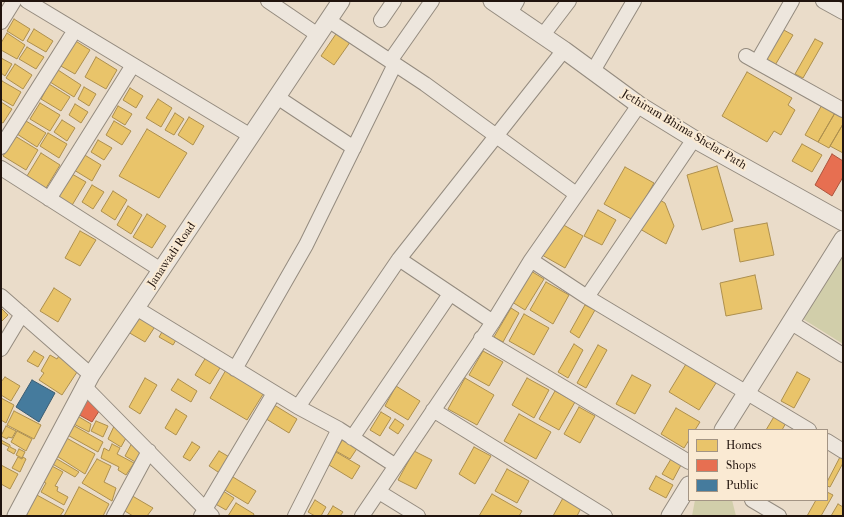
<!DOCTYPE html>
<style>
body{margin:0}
#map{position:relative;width:844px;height:517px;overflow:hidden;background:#eadcc9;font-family:"IM FELL French Canon",serif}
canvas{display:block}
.frame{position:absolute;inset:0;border:2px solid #21140e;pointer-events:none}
.legend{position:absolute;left:688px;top:429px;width:140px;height:72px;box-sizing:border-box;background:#faead3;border:1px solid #a39484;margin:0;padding:5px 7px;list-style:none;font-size:12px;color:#21140e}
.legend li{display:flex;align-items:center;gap:8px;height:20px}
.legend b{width:20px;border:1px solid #a39484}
</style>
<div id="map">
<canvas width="844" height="517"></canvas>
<div class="frame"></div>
<ul class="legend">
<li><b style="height:11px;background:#e9c46a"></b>Homes</li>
<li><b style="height:11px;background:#e76f51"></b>Shops</li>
<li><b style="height:11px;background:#457b9d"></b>Public</li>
</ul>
</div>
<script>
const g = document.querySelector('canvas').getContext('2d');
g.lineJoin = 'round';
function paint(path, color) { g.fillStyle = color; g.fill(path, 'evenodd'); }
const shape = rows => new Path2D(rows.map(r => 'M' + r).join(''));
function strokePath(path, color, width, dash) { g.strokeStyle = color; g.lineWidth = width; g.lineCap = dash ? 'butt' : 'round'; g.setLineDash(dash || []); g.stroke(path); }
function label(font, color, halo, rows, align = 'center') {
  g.font = font + ' "IM FELL French Canon",serif'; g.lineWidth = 4; g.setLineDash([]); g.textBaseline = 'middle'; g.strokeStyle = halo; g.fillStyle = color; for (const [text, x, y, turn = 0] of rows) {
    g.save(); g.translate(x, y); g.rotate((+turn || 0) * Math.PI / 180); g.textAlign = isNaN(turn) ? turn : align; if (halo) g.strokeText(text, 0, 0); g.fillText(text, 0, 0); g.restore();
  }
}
paint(shape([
 [835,253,843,258,843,344,795,314],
 [695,500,732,500,736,516,692,516]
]), '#d1ceaa');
const homes = shape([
 [14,19,30,29,23,41,7,31,14,19],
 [340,28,353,38,334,65,321,56,340,28],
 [780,28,793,35,774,67,761,60,780,28],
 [34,29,53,41,46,52,27,41,34,29],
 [7,33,25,45,17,59,1,50,1,43,7,33],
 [815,39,823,43,803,78,795,74,815,39],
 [74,40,90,50,75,74,59,65,74,40],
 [27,47,44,57,36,69,19,59,27,47],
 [96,57,117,70,106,89,85,77,96,57],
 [1,58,12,64,5,76,1,73,1,58],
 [15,64,32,75,23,89,6,78,15,64],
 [58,70,81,85,74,97,50,82,58,70],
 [747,72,792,98,788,105,795,110,781,135,774,131,767,142,722,116,747,72],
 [2,81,21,92,13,106,1,99,1,83,2,81],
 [49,84,70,97,61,111,41,99,49,84],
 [84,87,96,94,89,106,78,99,84,87],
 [130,88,143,96,136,108,123,100,130,88],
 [158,99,172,108,161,127,146,118,158,99],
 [1,102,12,109,3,123,1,122,1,102],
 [40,103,60,115,50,131,30,119,40,103],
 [823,103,836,111,818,142,805,135,823,103],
 [75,104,88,112,81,123,69,115,75,104],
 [118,106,132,114,125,125,112,117,118,106],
 [175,113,184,119,174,135,165,130,175,113],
 [835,113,843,118,843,124,829,148,818,142,835,113],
 [189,117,204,126,193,145,178,135,189,117],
 [62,120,75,128,67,141,54,132,62,120],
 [26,121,46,133,37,147,17,134,26,121],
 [114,121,131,131,122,145,106,135,114,121],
 [843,124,843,153,830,146,843,124],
 [147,129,187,153,159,198,119,176,147,129],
 [48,133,67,144,59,158,40,146,48,133],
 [15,136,38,150,26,170,3,156,15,136],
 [98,140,112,148,104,160,91,152,98,140],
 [802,144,822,155,812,172,792,161,802,144],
 [41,153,60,165,46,188,27,176,41,153],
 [83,154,101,165,92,181,74,170,83,154],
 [717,166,733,221,702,230,687,175,717,166],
 [625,167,654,183,633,220,604,204,625,167],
 [72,174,86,182,71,207,58,198,72,174],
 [92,185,104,192,93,209,82,202,92,185],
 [113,191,127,200,115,220,101,211,113,191],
 [658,199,665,203,674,226,666,244,640,229,658,199],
 [128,206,142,215,131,234,117,225,128,206],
 [598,210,616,220,602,245,584,236,598,210],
 [147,214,166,226,152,248,133,237,147,214],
 [560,223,583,236,565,268,542,255,560,223],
 [767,223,774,255,740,262,734,229,767,223],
 [80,231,96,240,80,266,65,258,80,231],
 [531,271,544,279,525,310,512,302,531,271],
 [755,275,762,309,726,316,720,283,755,275],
 [546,282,569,295,553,324,530,310,546,282],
 [54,288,71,299,58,322,40,311,54,288],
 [585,305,595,310,579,338,570,332,585,305],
 [1,308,8,315,1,322,1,308],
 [511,308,519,313,503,342,494,337,511,308],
 [139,314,156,325,145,342,128,332,139,314],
 [524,314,549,328,534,355,509,341,524,314],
 [162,332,176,340,173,345,159,337,162,332],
 [574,344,583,350,568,378,558,372,574,344],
 [598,345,607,350,586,388,577,383,598,345],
 [34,351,44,357,38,367,27,361,34,351],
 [483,351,503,362,489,386,469,375,483,351],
 [60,354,79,369,62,395,39,380,44,373,41,371,50,355,57,359,60,354],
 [208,354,223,363,210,384,195,375,208,354],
 [686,364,716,383,699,410,669,392,686,364],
 [227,368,265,391,247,420,210,398,227,368],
 [797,372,810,379,794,408,781,401,797,372],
 [632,375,651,385,635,414,616,404,632,375],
 [5,377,20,386,11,401,1,395,1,382,5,377],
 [145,378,157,385,140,414,129,407,145,378],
 [465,378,494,395,477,425,448,409,465,378],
 [527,378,549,390,534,418,512,405,527,378],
 [178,379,197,391,191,402,171,390,178,379],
 [396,386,420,401,408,420,385,406,396,386],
 [555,391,575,402,559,430,539,419,555,391],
 [1,398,14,405,6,423,1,420,1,398],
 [271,403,297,419,289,433,263,417,271,403],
 [579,407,595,416,580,443,564,434,579,407],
 [676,408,700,422,695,430,689,430,689,440,684,448,661,434,676,408],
 [176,409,187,416,176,435,165,428,176,409],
 [14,411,41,425,34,439,7,425,14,411],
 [381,412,391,418,380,436,370,430,381,412],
 [74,414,91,424,89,432,70,422,74,414],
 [519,414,551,432,536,459,504,441,519,414],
 [775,415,787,421,782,430,766,430,775,415],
 [395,419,404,425,398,434,389,428,395,419],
 [96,421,108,426,103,437,91,431,96,421],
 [116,422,126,438,121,447,108,439,116,422],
 [69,423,103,442,98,452,64,433,69,423],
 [6,426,16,431,12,438,8,437,7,439,1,436,6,426],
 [17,431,32,439,26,451,11,442,17,431],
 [63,436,95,454,85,474,52,453,63,436],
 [343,439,358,447,350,459,336,451,343,439],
 [1,440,10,445,10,447,16,450,14,454,7,450,9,447,1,443,1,440],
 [133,441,144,450,137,463,125,456,133,441],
 [192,442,200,447,190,461,183,457,192,442],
 [112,444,120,448,117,454,134,463,126,475,118,470,119,467,101,458,104,448,109,451,112,444],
 [474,447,491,456,475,484,459,474,474,447],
 [19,449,25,452,22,458,16,455,19,449],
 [219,451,231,458,221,474,209,466,219,451],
 [414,451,432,460,416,489,398,480,414,451],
 [336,452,360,466,352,479,329,465,336,452],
 [52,456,79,472,75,477,49,462,52,456],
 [18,457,22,459,23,457,26,459,20,472,12,468,18,457],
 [840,457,843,459,843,463,830,487,827,486,827,482,840,457],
 [97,459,111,466,104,482,116,488,112,501,82,483,97,459],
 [671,459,681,465,673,480,662,474,671,459],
 [1,465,18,474,10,489,1,484,1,465],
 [50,465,63,472,55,486,58,487,57,491,68,497,64,505,41,492,46,483,41,481,50,465],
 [507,469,529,481,517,503,495,491,507,469],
 [228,474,256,491,248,504,220,487,228,474],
 [656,476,673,485,666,498,649,489,656,476],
 [79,487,109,504,103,516,64,516,79,487],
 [220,489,234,498,226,510,212,502,220,489],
 [827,492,833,495,821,516,807,516,816,500,827,500,827,492],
 [35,494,64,510,60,516,26,516,35,494],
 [129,494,153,508,147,516,133,516,120,508,129,494],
 [492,494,522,511,519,516,479,516,492,494],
 [563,498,581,508,577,516,553,516,563,498],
 [315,500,326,507,321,516,315,516,308,512,315,500],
 [236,503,254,514,253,516,228,516,236,503],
 [838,504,843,507,843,516,831,516,838,504],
 [333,506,343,512,340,516,327,516,333,506]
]);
paint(homes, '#e9c46a');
strokePath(homes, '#ad8f4e', 1);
const shops = shape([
 [832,154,843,161,843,177,832,196,815,185,832,154],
 [82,397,101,408,92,422,74,412,82,397]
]);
paint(shops, '#e76f51');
strokePath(shops, '#ac543d', 1);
const public = shape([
 [32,380,55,393,39,422,16,407,32,380]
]);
paint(public, '#457b9d');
strokePath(public, '#3a5c72', 1);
const minor = shape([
 [27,1,251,136],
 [268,1,318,35],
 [823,1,843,12],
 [510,13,517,1],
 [328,20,425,84,576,194],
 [381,20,394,1],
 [1,22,14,1],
 [543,35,569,1],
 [746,56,843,110],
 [390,61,432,1],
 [757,62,792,1],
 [593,71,634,1],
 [277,97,354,148],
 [1,147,75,30],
 [1,168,161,270],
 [49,199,133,65],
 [399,259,493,322],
 [531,260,587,297,809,430],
 [1,296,91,375],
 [587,297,694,139],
 [136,308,298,407,339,429,396,466],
 [790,322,843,355],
 [481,338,689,462],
 [1,349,22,314],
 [235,369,306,245,395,64],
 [84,386,212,516],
 [298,407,399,259,564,50],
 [433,410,605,516],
 [352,438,450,294],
 [827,441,843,451],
 [379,492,418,516],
 [752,500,779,516],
 [114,516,149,451],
 [201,516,274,393],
 [295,516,339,429],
 [362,516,493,322,531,260,639,105]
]);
const tertiary = shape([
 [492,1,564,50,639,105,694,139,843,222],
 [723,430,843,239],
 [16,516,91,375,341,1],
 [670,516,689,485]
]);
strokePath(minor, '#948b7f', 16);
strokePath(tertiary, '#948b7f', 19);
strokePath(minor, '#ede6dd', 14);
strokePath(tertiary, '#ede6dd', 17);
label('12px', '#21140e', '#faead3', [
 ["Jethiram Bhima Shelar Path",684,130,31],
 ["Janawadi Road",172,255,-56]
]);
</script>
